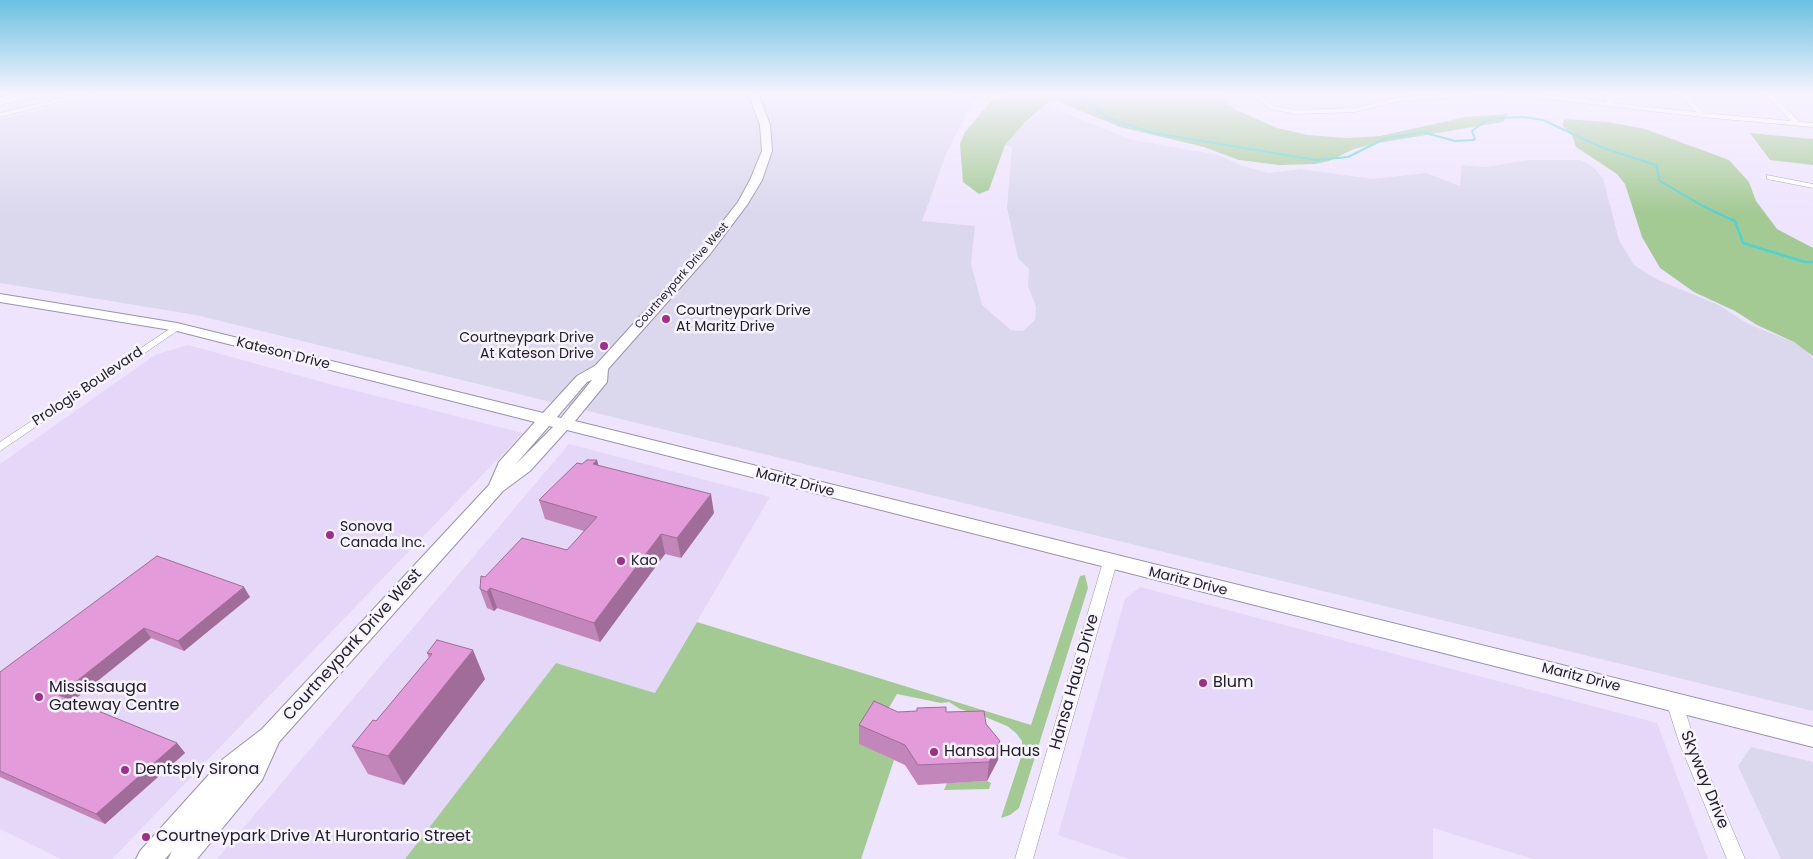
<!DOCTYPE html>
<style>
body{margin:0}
canvas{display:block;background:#eee4fe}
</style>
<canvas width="1813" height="859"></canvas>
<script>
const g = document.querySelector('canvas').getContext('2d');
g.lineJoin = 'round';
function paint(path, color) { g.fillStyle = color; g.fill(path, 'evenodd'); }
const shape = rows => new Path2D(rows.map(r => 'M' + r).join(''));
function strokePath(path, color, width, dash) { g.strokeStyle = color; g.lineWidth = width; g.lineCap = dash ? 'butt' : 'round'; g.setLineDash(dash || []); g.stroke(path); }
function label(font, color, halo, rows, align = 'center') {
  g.font = font + ' Poppins,sans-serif'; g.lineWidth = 5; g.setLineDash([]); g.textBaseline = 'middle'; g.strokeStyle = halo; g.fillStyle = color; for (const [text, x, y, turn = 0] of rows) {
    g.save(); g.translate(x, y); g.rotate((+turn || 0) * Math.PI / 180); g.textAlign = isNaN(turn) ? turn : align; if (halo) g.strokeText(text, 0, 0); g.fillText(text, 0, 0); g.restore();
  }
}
paint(shape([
 [188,345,337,386,523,433,112,859,61,859,0,829,0,464,155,355],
 [569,444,770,497,655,693,556,663,405,859,217,859],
 [1140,587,1657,723,1708,859,1533,859,1433,828,1433,859,1129,859,1058,835,1125,599]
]), '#e4d7f8');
paint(shape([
 [108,93,943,93,973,100,946,154,922,221,975,226,971,264,982,305,1011,330,1023,331,1035,320,1036,307,1028,286,1029,269,1018,258,1007,208,1012,148,1000,142,1038,114,1041,104,1133,140,1218,155,1243,166,1269,173,1300,169,1373,179,1426,173,1460,186,1462,165,1485,167,1529,160,1580,160,1591,165,1603,178,1619,240,1634,265,1658,280,1719,305,1748,324,1801,345,1813,358,1813,711,196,315,0,283,0,120],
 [1751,747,1813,762,1813,859,1781,859,1738,766]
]), '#dbd8ee');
paint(shape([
 [1020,93,1217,93,1234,109,1277,128,1308,135,1347,138,1380,136,1466,117,1508,114,1503,122,1378,143,1354,149,1329,161,1315,164,1279,165,1239,160,1204,147,1120,127,1057,101,1049,102,1025,122,1005,145,989,190,979,194,963,182,960,144,965,132,992,100],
 [1565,119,1608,122,1645,129,1729,160,1749,182,1756,201,1777,229,1813,248,1813,356,1794,342,1757,325,1735,311,1694,292,1660,268,1642,237,1625,184,1617,174,1576,147,1572,135,1562,125],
 [1750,133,1813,139,1813,165,1770,160],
 [1085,575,1088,588,1019,808,1010,815,1001,818,1022,754,1022,741,1016,733,1007,726,983,716,960,709,949,702,941,703,897,694,880,723,860,744,894,760,861,859,405,859,556,663,655,693,697,622,1031,725,1080,576],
 [987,781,991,783,989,789,944,790,947,783]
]), '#a4ca94');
strokePath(shape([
 [1069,93,1088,102,1107,118,1154,133,1316,160,1348,157,1384,139,1422,132,1455,141,1473,140,1475,139,1472,131,1485,121,1495,118,1523,117,1543,120,1603,148,1656,165,1660,181,1701,205,1734,221]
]), '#4cd4d4', 2);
strokePath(shape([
 [1731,219,1735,221,1743,243,1805,262,1813,262]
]), '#4cd4d4', 2.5);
const street = shape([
 [84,93,94,93,0,117,0,113,84,93],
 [1248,93,1255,93,1275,106,1294,110,1355,108,1399,97,1463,93,1539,94,1607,102,1600,93,1606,93,1615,103,1696,112,1678,93,1684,93,1704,113,1791,121,1764,93,1770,93,1800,122,1813,123,1813,127,1702,117,1539,98,1489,95,1399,101,1355,112,1294,114,1271,109,1248,93],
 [1767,175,1813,184,1813,188,1767,179,1767,175],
 [177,324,182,327,180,329,0,451,0,442,177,324],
 [1110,557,1115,559,1117,562,1033,859,1015,859,1103,562,1105,559,1110,557],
 [1674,695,1679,697,1682,701,1695,742,1745,859,1727,859,1679,742,1666,701,1669,697,1674,695]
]);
const secondary = shape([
 [748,93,758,93,770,125,772,151,762,180,747,205,710,254,608,369,607,382,575,421,1813,727,1813,747,567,430,530,471,503,491,279,742,262,780,197,859,168,859,172,851,165,859,136,859,140,851,223,759,262,729,489,485,499,462,535,422,177,331,0,302,0,294,177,323,543,413,577,376,596,365,702,248,738,202,750,180,762,151,760,125,748,93],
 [592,380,561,418,557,417,587,382,592,380],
 [549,426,553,427,515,465,549,426]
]);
const highway = shape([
 [19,93,39,93,37,96,0,105,0,97,19,93]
]);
strokePath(street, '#9c93aa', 1);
strokePath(secondary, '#9c93aa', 2);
strokePath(highway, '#9c93aa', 1);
paint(street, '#fff');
paint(secondary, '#fff');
paint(highway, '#fff');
paint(shape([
 [597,460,598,466,714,513,681,558,665,554,600,642,497,608,494,611,487,608,480,589,485,577,567,550,584,531,545,519,539,500],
 [250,597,184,651,151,638,73,701,177,743,185,753,105,824,0,777,0,672],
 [437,640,485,679,404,785,368,774,352,746,376,721,429,658,427,653],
 [898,712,986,724,1000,741,998,760,987,781,918,785,905,765,859,744,859,725]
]), '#c386bb');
paint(shape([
 [597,460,602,479,593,464],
 [711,494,714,513,681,558,677,538],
 [661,534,665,554,600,642,594,623],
 [244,587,250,597,184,651,178,641],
 [490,588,497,608,494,611,487,592],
 [144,628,151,638,67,705,59,695],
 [473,650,485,679,404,785,388,756],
 [1000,741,998,760,987,781,989,762],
 [177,743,185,753,105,824,96,814]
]), '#9f6d98');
const building = shape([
 [587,460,597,460,593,464,711,494,677,538,661,534,594,623,490,588,487,592,480,589,481,576,485,577,522,538,567,550,597,517,539,500,577,463,582,464,587,460],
 [157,556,244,587,178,641,144,628,59,695,177,743,96,814,0,771,0,672,157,556],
 [437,640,473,650,388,756,352,746,373,720,376,721,432,654,427,653,437,640],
 [874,701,898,712,917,711,917,708,946,707,946,712,984,711,986,724,1000,741,989,762,918,765,905,745,859,725,874,701]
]);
paint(building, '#e39cd9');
strokePath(building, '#9f6d98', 1);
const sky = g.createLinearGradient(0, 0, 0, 213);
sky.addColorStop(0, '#69c1e0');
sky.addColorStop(0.44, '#f7f3ff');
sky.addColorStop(1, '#f7f3ff00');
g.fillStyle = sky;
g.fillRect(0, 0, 1813, 213);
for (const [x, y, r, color] of [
 [666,319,5,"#a22e8a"],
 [604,346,5,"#a22e8a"],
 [330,535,5,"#a22e8a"],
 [621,561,5,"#a22e8a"],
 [1203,683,5,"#a22e8a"],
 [39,697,5,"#a22e8a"],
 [934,752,5,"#a22e8a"],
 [125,770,5,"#a22e8a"],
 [146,837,5,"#a22e8a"]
]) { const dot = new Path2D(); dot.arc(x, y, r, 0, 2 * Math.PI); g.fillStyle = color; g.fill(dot); strokePath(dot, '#f8f4ff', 2); }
label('11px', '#24202a', '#f8f4ff', [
 ["Courtneypark Drive West",682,276,-49]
]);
label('14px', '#24202a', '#f8f4ff', [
 ["Courtneypark Drive",676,311],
 ["At Maritz Drive",676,327],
 ["Courtneypark Drive",594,338,"right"],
 ["At Kateson Drive",594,354,"right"],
 ["Sonova",340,527],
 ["Canada Inc.",340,543],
 ["Kao",631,561]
], 'left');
label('14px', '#24202a', '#f8f4ff', [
 ["Kateson Drive",283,354,14],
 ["Prologis Boulevard",88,387,-34],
 ["Maritz Drive",795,483,14],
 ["Maritz Drive",1188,582,14],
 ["Maritz Drive",1581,678,14]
]);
label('16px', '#24202a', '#f8f4ff', [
 ["Courtneypark Drive West",353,645,-48],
 ["Hansa Haus Drive",1075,682,-74],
 ["Skyway Drive",1704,780,68]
]);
label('16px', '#24202a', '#f8f4ff', [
 ["Blum",1213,683],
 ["Mississauga",49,688],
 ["Gateway Centre",49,706],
 ["Hansa Haus",944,752],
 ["Dentsply Sirona",135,770],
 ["Courtneypark Drive At Hurontario Street",156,837]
], 'left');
</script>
